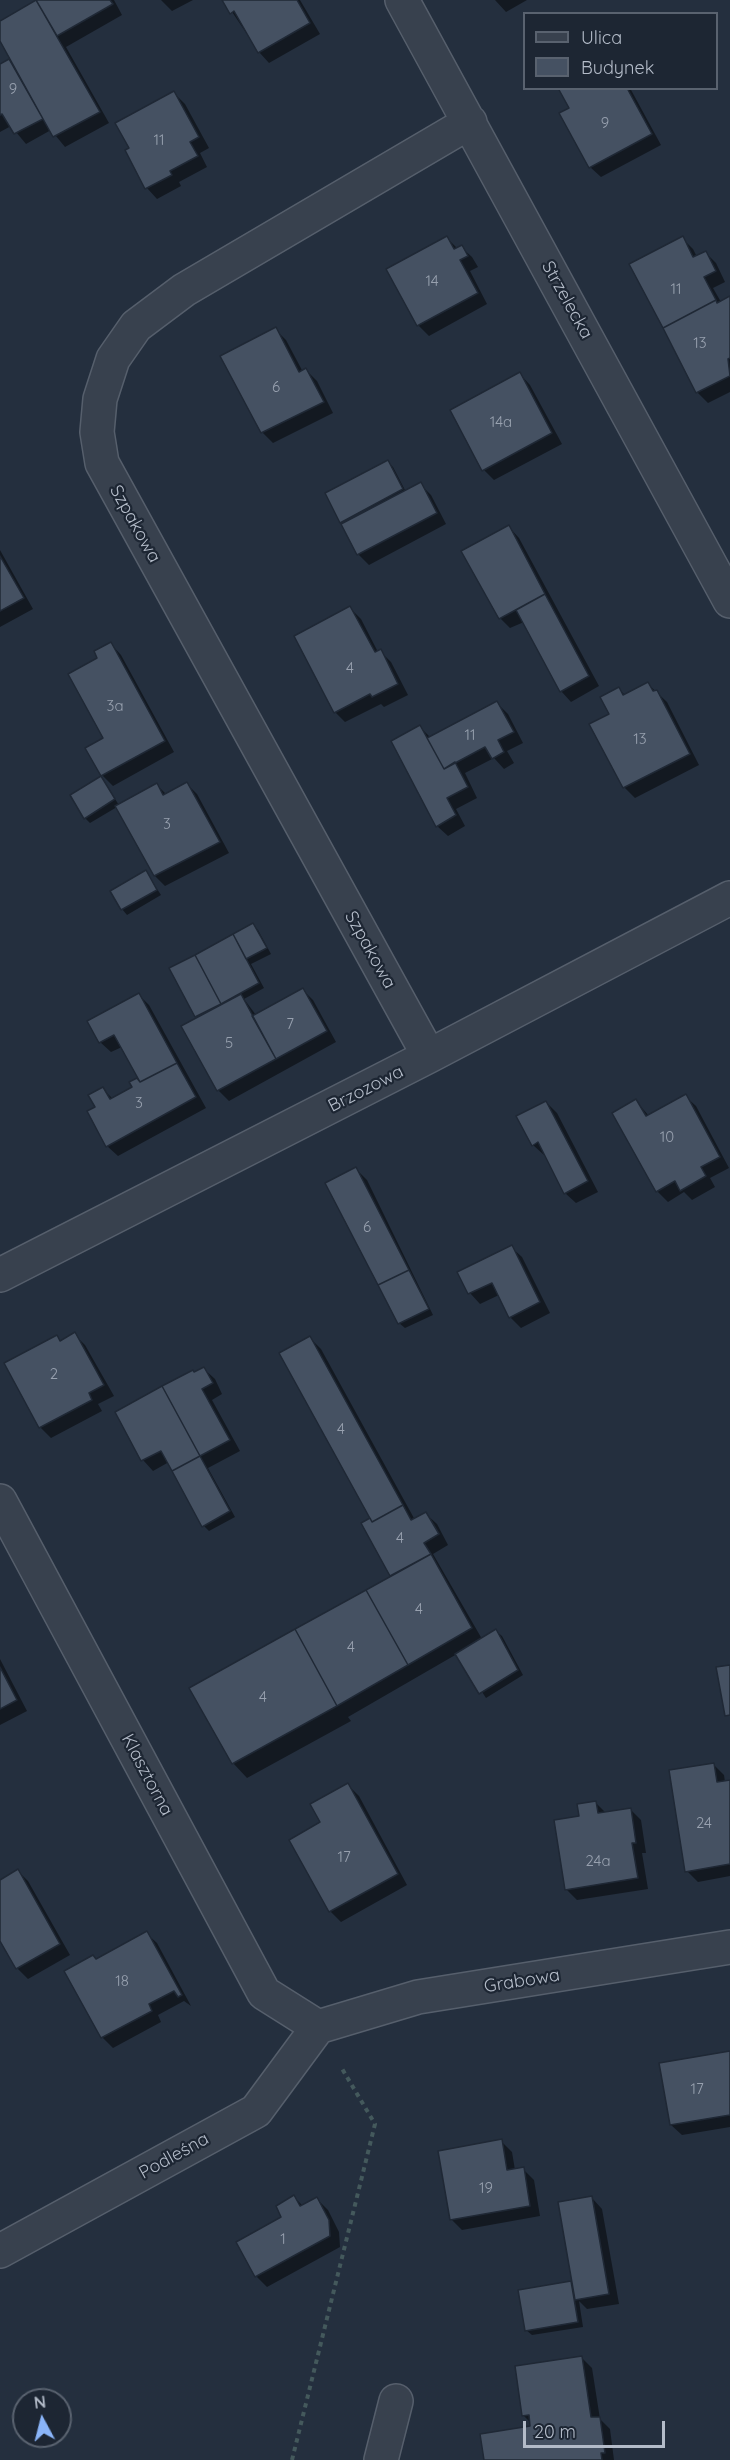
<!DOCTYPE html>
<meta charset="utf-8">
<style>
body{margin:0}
#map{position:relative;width:730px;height:2460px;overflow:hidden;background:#242f3e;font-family:Quicksand,sans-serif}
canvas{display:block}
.legend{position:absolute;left:523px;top:12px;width:195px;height:78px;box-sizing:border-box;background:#1d2633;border:2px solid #59626f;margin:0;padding:8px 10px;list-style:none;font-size:18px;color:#b4bcc9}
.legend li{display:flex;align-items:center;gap:12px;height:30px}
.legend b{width:30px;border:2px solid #59626f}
.north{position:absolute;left:12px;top:2388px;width:60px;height:60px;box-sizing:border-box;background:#1d2633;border:2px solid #59626f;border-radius:50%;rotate:353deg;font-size:16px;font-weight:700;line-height:24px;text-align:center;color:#b4bcc9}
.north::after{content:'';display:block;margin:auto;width:21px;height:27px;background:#8ab4f8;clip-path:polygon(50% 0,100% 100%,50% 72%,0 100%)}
.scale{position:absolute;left:523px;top:2421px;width:142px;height:27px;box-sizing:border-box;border:3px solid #b4bcc9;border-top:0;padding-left:8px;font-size:18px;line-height:21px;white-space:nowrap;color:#b4bcc9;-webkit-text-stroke:4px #1d2633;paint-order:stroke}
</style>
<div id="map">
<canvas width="730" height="2460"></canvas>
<ul class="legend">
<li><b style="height:8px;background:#38414e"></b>Ulica</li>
<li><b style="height:16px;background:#455162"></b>Budynek</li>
</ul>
<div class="north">N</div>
<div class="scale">20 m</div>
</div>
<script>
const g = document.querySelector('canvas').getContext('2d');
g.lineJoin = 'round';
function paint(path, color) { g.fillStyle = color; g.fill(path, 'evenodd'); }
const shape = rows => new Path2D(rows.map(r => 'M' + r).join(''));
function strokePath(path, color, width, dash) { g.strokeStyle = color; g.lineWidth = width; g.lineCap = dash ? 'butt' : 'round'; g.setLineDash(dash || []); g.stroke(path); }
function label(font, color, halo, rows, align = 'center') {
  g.font = font + ' Quicksand,sans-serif'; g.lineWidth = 4.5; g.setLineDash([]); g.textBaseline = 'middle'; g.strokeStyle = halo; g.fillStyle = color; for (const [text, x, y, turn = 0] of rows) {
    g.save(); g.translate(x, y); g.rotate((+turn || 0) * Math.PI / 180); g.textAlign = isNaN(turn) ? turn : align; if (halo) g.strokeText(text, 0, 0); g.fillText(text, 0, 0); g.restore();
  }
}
paint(shape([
 [40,0,114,0,122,15,66,47,109,123,65,147,51,130,26,144,11,126,0,132,0,65,11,59,0,38,0,23],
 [161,0,193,0,172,11],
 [224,0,300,0,320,34,269,63,259,52],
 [495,0,527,0,506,12],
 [560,88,630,88,661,145,601,177,590,167,571,108],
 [174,93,185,104,209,148,200,153,207,167,179,182,181,186,157,199,147,188,127,151],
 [446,237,458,249,461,247,472,257,478,267,470,271,487,304,429,336,418,325],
 [682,238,693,249,697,257,706,253,716,263,725,282,713,288,721,302,730,297,730,392,708,403,697,392],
 [275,329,286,340,303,372,306,370,317,381,333,413,273,443,262,432],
 [520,374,530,385,562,444,494,480,484,470],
 [388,462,393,467,406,492,420,484,431,495,446,524,369,565,358,554,341,522],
 [509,527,519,538,599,686,571,702,561,691,524,622,510,628,500,618],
 [0,550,33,609,0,627],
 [350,608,361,619,378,652,380,651,391,662,408,695,384,707,381,704,345,722,335,712],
 [111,644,121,655,174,752,113,786,102,775,87,748,105,739,99,659],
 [648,684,667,702,699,765,635,798,624,787,611,715,619,689,625,695],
 [497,703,508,714,523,743,507,751,514,763,504,769,494,758,465,773,477,798,456,809,465,826,448,836,437,826,420,727,431,738],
 [101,778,119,805,157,785,167,795,187,784,197,794,229,853,165,886,155,876,117,807,90,823,85,818],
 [146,872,161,895,127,915,122,909],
 [253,925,258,930,271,954,251,964,264,988,244,999,256,1015,303,990,313,1000,336,1042,229,1101,218,1090,183,1027,199,1018,196,1016],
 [139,995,149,1005,206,1108,118,1156,107,1146,97,1108,103,1089,113,1099,134,1088,131,1083,139,1079,122,1047,111,1052,100,1042],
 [685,1096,696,1106,729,1168,710,1178,715,1187,692,1200,684,1192,668,1202,657,1191,636,1101,649,1116],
 [546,1102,557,1113,598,1192,576,1203,565,1193,546,1154,544,1155,533,1145],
 [356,1169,367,1180,433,1315,405,1328,399,1323],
 [511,1247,522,1257,550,1313,521,1328,510,1317,499,1295,480,1304,470,1293,459,1272],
 [74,1334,85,1345,114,1396,98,1404,102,1411,51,1438,40,1427,56,1337,61,1342],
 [310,1338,321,1349,415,1520,426,1514,437,1524,448,1545,433,1554,482,1639,496,1631,502,1636,523,1675,486,1698,457,1654,348,1717,351,1721,247,1778,233,1763,392,1577,363,1524,372,1519],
 [204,1369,215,1379,222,1394,212,1400,240,1451,208,1468,235,1517,209,1531,204,1526,169,1462,153,1471,143,1460,117,1413],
 [0,1659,27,1711,0,1725],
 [713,1764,724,1775,725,1782,730,1782,730,1876,698,1882,687,1871],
 [348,1785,359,1796,407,1885,341,1922,330,1911,291,1840,322,1823],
 [596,1803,606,1813,631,1810,641,1820,646,1853,642,1853,648,1889,577,1900,566,1889,581,1817],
 [18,1871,28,1881,70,1955,28,1979,17,1968,0,1938,0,1881],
 [146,1933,157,1943,191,2006,184,2001,158,2015,161,2022,113,2048,102,2037,97,1961],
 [730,2054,730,2127,682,2135,671,2125],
 [501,2141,512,2152,515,2170,523,2169,534,2180,540,2216,462,2230,452,2220],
 [294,2197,303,2206,317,2199,328,2210,339,2232,340,2247,267,2287,256,2276],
 [592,2198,602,2209,619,2304,587,2309,579,2301,583,2327,532,2335,526,2330,571,2282,574,2285],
 [581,2357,592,2368,600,2419,610,2429,614,2460,485,2460,532,2427,532,2424,523,2415]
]), '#0007');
const building = shape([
 [36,0,110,0,113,4,57,36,36,0],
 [36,0,100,112,53,137,0,41,0,21,36,0],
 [222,0,297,0,310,23,258,53,234,11,230,14,222,0],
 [9,59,43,119,14,134,2,114,0,115,0,64,9,59],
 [558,88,627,88,652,134,589,168,559,113,569,108,558,88],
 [174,91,199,137,190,142,198,156,170,171,172,175,145,189,125,150,129,148,115,123,174,91],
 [447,236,454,249,462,245,468,256,460,260,478,293,417,326,386,269,447,236],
 [683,236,693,257,706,251,716,271,704,277,716,300,663,328,629,264,683,236],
 [730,296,730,358,728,359,730,376,696,393,663,328,716,300,717,303,730,296],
 [276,327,299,372,306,368,324,402,261,433,220,356,276,327],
 [520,372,552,433,482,471,450,410,520,372],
 [388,460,403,489,340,523,325,493,388,460],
 [421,482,437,513,357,555,341,524,421,482],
 [509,525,545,594,499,619,461,551,509,525],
 [0,556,24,598,0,611,0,556],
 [545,594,589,676,560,692,516,610,545,594],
 [350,606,375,652,381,649,398,684,372,697,370,694,334,713,294,636,350,606],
 [111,642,165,741,101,776,85,748,103,738,68,674,97,658,94,651,111,642],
 [648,682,653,691,657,690,690,754,623,788,589,724,609,714,600,697,619,687,623,695,648,682],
 [497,701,514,732,498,740,504,752,492,759,485,747,444,769,427,738,497,701],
 [420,725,444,769,455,762,468,787,447,798,456,815,436,827,391,741,420,725],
 [101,776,115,799,84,819,70,795,101,776],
 [187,782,220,842,154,876,115,806,157,783,163,795,187,782],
 [146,870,157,890,121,910,110,891,146,870],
 [253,923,267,948,246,959,233,934,253,923],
 [233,934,259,983,221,1004,195,955,233,934],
 [195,955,221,1004,195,1017,169,968,195,955],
 [303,988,327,1031,276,1059,252,1016,303,988],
 [139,993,177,1063,140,1082,114,1035,99,1043,87,1021,139,993],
 [241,994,276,1059,217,1091,181,1026,241,994],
 [177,1063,196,1097,106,1147,87,1111,95,1107,88,1095,103,1087,110,1099,132,1087,129,1082,137,1078,140,1082,177,1063],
 [686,1094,720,1157,701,1167,706,1176,680,1191,675,1181,656,1192,612,1113,636,1099,646,1116,686,1094],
 [546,1101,588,1181,564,1194,538,1142,532,1146,516,1116,546,1101],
 [356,1167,409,1270,378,1285,325,1183,356,1167],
 [512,1245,540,1302,509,1318,492,1283,468,1294,457,1272,512,1245],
 [409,1270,429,1309,398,1324,378,1285,409,1270],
 [75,1332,104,1385,89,1393,92,1400,39,1428,4,1363,57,1335,60,1341,75,1332],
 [310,1336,403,1505,372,1522,279,1353,310,1336],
 [204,1367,213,1383,202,1389,230,1440,200,1456,162,1386,193,1370,194,1372,204,1367],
 [162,1386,200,1456,172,1471,161,1451,141,1461,115,1412,162,1386],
 [200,1456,230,1511,202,1527,172,1471,200,1456],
 [403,1505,411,1520,426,1512,439,1534,424,1543,431,1554,390,1576,361,1523,370,1518,372,1522,403,1505],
 [431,1554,472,1628,408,1665,366,1590,431,1554],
 [366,1590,408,1665,337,1706,295,1629,366,1590],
 [295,1629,337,1706,232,1764,189,1688,295,1629],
 [496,1629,518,1670,479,1694,455,1654,496,1629],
 [730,1665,730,1715,725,1716,716,1667,730,1665],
 [0,1667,17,1700,0,1709,0,1667],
 [714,1763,717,1782,730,1780,730,1864,685,1872,669,1770,714,1763],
 [348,1783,398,1874,329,1912,289,1840,320,1822,310,1804,348,1783],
 [596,1801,598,1813,631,1808,636,1843,632,1843,638,1878,565,1890,554,1820,579,1816,577,1804,596,1801],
 [18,1869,60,1944,16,1969,0,1941,0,1880,18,1869],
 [147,1931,182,1995,178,1997,174,1991,149,2004,152,2011,101,2038,64,1971,93,1955,96,1959,147,1931],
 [730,2051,730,2115,670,2125,659,2063,730,2051],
 [502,2139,507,2170,524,2167,530,2206,450,2220,438,2151,502,2139],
 [294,2195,300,2206,317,2197,329,2220,330,2236,255,2277,236,2242,281,2217,276,2206,294,2195],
 [592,2196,609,2294,575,2300,558,2202,592,2196],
 [571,2281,578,2322,525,2331,518,2290,571,2281],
 [582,2356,591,2417,600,2417,605,2453,601,2453,602,2460,484,2460,480,2434,530,2426,529,2415,522,2416,515,2366,582,2356]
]);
paint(building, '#455162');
strokePath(building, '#1f2835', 1.5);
const minor = shape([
 [402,0,730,601],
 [429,1056,102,463,97,432,100,399,113,359,136,326,184,290,470,122],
 [0,1275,429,1056,730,898],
 [0,1501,264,1993,318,2027],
 [318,2027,418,1997,730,1947],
 [0,2251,256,2111,318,2027],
 [381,2460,396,2401]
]);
strokePath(minor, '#565f6c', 36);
strokePath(shape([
 [292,2460,375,2124,341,2067]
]), '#44595c', 4, [4.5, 4.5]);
strokePath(minor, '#38414e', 33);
label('15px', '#98a1af', null, [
 ["9",13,89],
 ["9",605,123],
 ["11",159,140],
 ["14",432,281],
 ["11",676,289],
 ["13",700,343],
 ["6",276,387],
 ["14a",501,422],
 ["4",350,668],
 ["3a",115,706],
 ["11",470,735],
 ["13",640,739],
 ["3",167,824],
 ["7",290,1024],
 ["5",229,1043],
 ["3",139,1103],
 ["10",667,1137],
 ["6",367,1227],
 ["2",54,1374],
 ["4",341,1429],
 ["4",400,1538],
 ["4",419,1609],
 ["4",351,1647],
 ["4",263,1697],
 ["24",704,1823],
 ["17",344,1857],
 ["24a",598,1861],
 ["18",122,1981],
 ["17",697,2089],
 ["19",486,2188],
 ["1",283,2239]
]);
label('18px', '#b4bcc9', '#1d2633', [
 ["Strzelecka",567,300,61],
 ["Szpakowa",135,524,61],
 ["Szpakowa",370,950,61],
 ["Brzozowa",366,1089,-27],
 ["Klasztorna",147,1775,62],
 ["Grabowa",522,1981,-9],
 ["Podleśna",174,2156,-29]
]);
</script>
